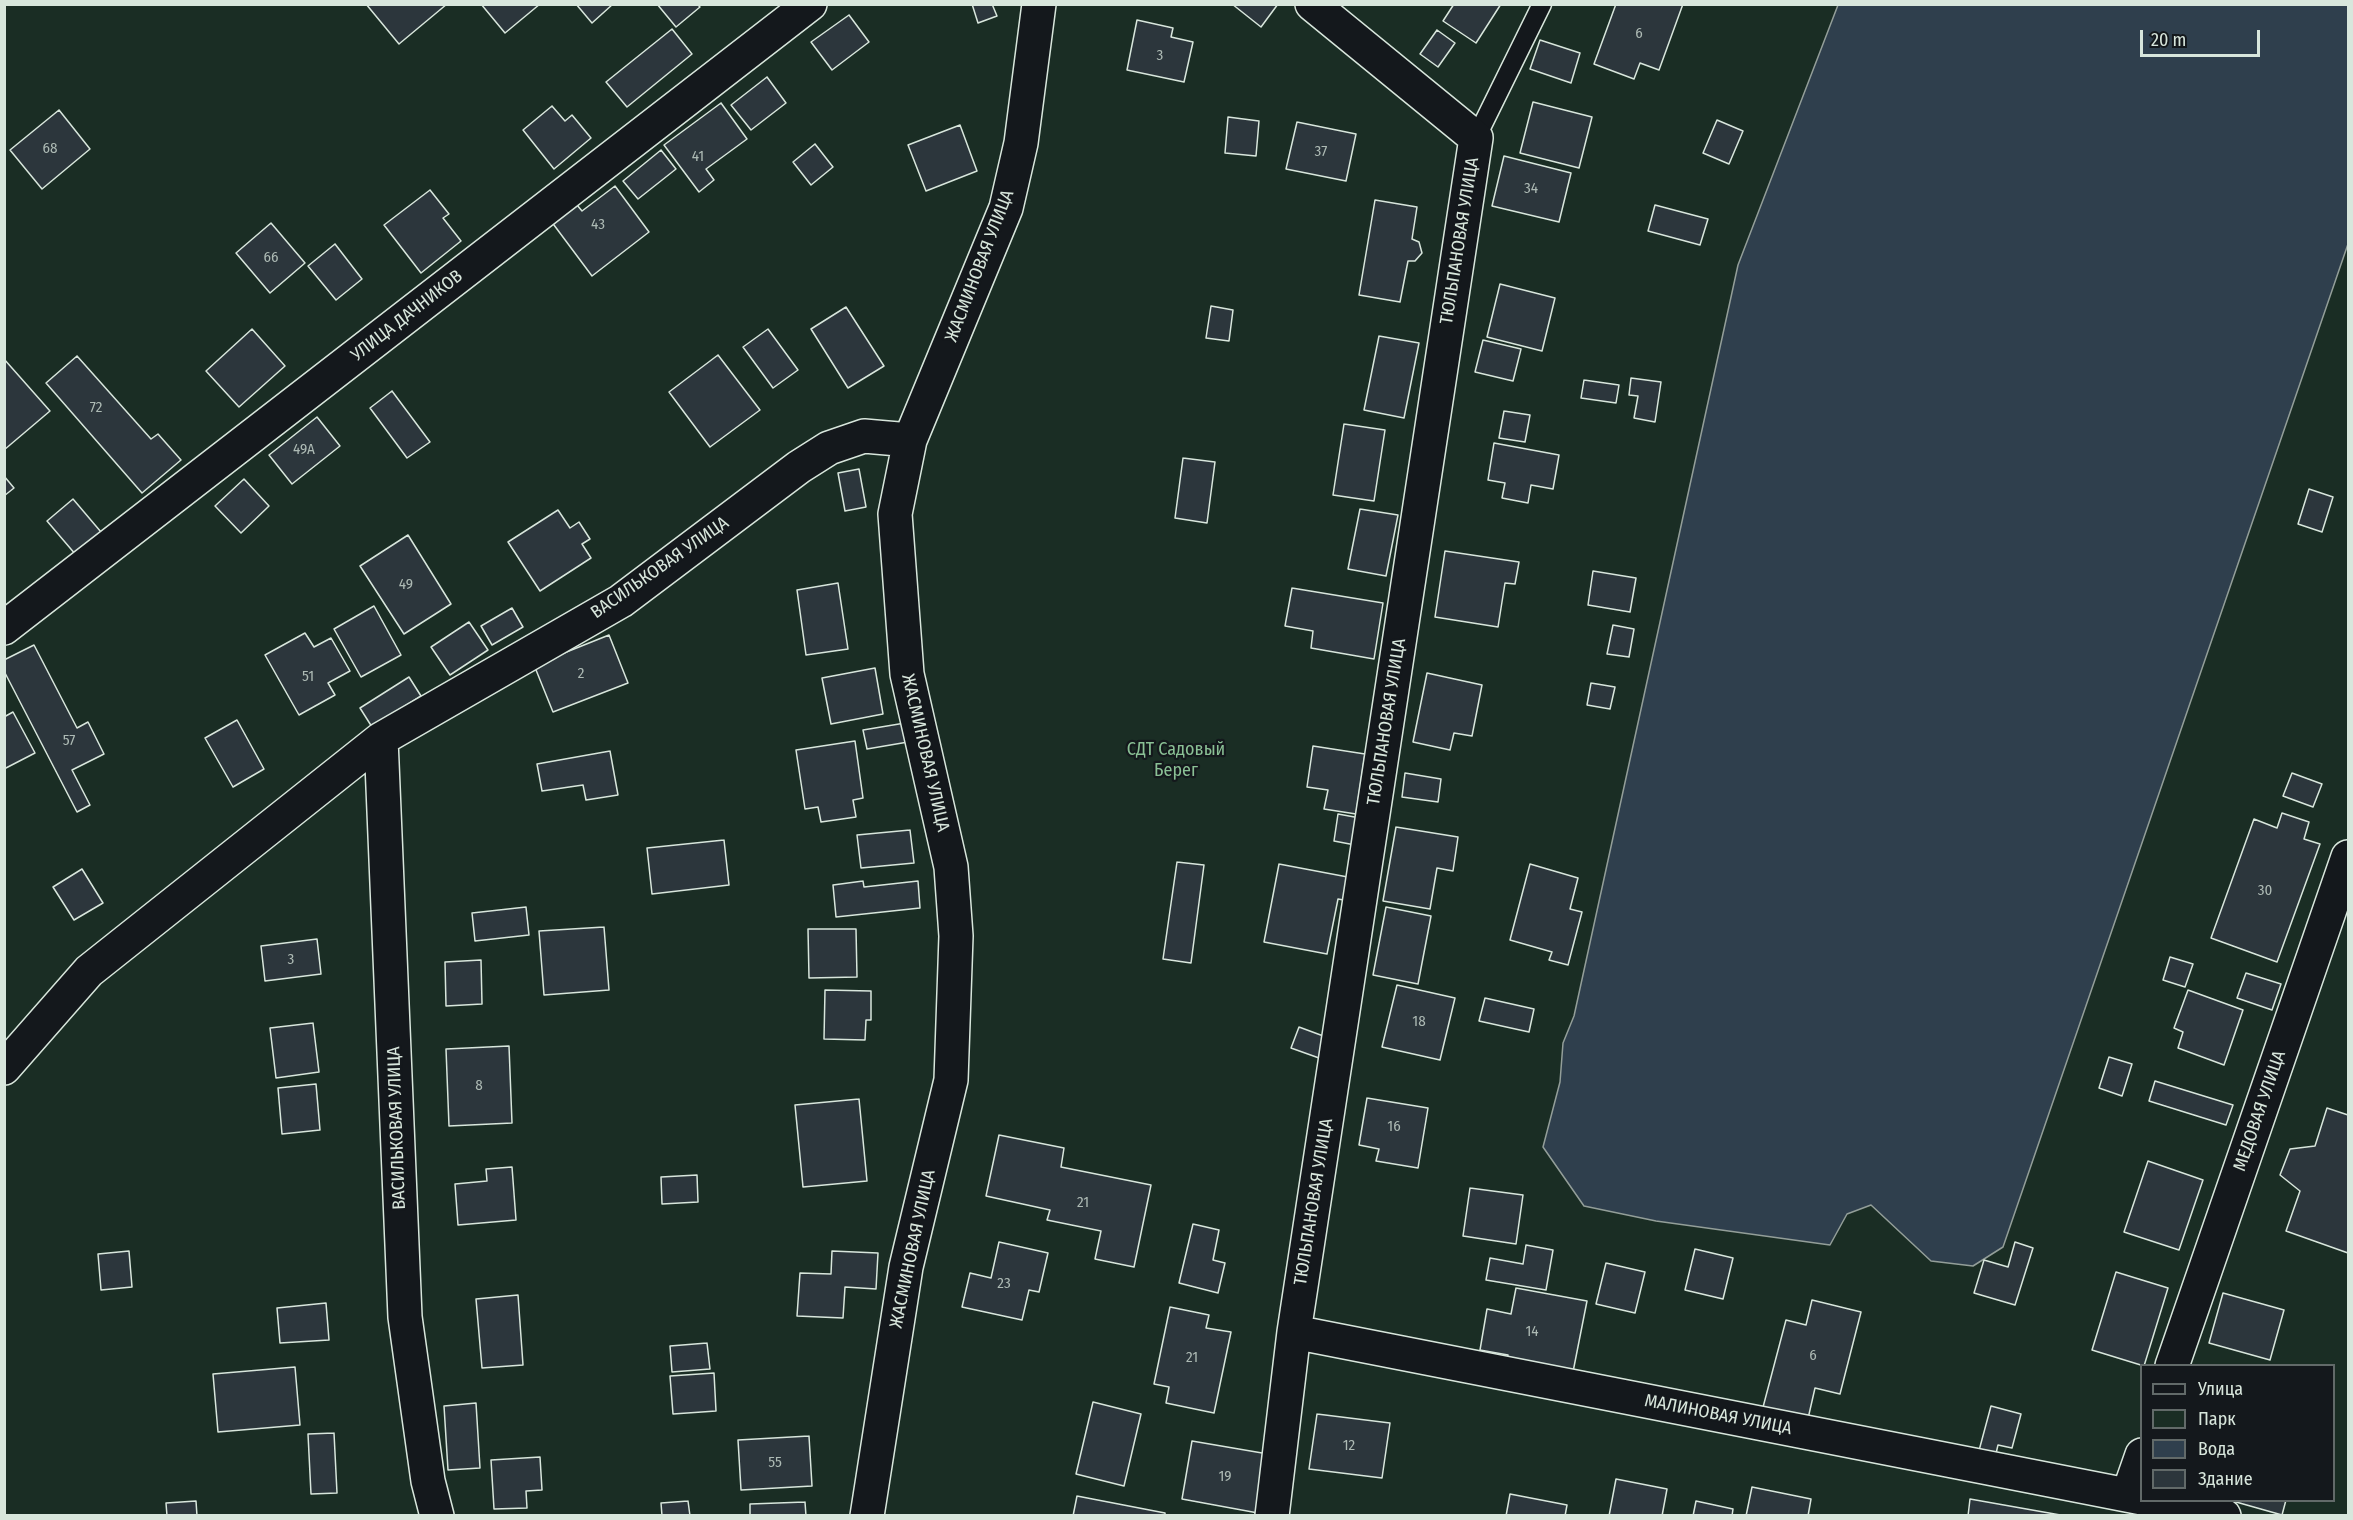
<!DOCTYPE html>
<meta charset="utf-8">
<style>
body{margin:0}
#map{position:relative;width:2353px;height:1520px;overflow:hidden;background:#14181c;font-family:"Fira Sans Condensed",sans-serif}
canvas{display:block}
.frame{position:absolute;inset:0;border:6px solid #d8e6dc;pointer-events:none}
.legend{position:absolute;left:2140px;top:1364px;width:195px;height:138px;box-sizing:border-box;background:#14181c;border:2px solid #626a69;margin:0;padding:8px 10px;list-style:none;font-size:18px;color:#d8e6dc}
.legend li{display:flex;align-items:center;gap:12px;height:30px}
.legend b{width:30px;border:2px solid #626a69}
.scale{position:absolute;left:2140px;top:30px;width:120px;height:27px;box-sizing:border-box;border:3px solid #d8e6dc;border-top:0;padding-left:8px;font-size:18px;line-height:21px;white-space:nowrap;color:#d8e6dc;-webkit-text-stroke:4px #14181c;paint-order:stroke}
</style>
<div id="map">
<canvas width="2353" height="1520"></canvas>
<div class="frame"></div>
<ul class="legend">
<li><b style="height:8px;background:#14181c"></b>Улица</li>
<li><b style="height:16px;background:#1a2d24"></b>Парк</li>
<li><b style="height:16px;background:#2f3f4d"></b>Вода</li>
<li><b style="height:16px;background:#2c363c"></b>Здание</li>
</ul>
<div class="scale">20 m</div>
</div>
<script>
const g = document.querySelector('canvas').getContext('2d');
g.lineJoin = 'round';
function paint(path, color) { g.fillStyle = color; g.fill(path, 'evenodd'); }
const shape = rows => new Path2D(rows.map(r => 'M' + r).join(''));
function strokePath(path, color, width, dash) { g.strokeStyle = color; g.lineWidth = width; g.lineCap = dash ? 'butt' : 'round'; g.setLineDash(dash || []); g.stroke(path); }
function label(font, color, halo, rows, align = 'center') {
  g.font = font + ' "Fira Sans Condensed",sans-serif'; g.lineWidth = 4.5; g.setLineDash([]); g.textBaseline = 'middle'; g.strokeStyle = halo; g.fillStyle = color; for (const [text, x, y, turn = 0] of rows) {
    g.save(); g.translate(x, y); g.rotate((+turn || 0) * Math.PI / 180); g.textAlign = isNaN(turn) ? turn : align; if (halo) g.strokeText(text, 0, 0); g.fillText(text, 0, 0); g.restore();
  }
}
const green = shape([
 [5,5,2348,5,2348,1515,5,1516,5,5],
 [2142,1366,2334,1366,2334,1500,2142,1500,2142,1366]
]);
paint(green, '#1a2d24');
strokePath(green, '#939e99', 1.5);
const water = shape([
 [1838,5,2348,5,2348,244,2003,1247,1973,1266,1931,1261,1871,1205,1847,1214,1830,1245,1656,1221,1584,1206,1543,1147,1560,1082,1563,1043,1574,1016,1738,265,1838,5]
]);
paint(water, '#2f3f4d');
strokePath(water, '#939e99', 1.5);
const building = shape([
 [366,4,447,4,399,44,366,4],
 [481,4,540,4,505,33,481,4],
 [576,4,613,4,592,23,576,4],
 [657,4,697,4,700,7,676,27,657,4],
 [972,4,992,4,997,16,978,23,972,4],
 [1232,4,1278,4,1261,27,1232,4],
 [1454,4,1501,4,1476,43,1443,21,1454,4],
 [1616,4,1683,4,1659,70,1640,63,1634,79,1594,64,1616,4],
 [849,15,869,42,832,70,811,42,849,15],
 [1137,20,1173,28,1171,37,1193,42,1184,82,1127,70,1137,20],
 [672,29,692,54,627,107,606,82,672,29],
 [1437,30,1455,43,1438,67,1420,54,1437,30],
 [1540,40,1580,53,1571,83,1530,69,1540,40],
 [767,77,786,103,751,130,731,105,767,77],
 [1533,102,1592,117,1579,168,1520,153,1533,102],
 [721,103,747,139,706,169,714,180,699,192,664,145,721,103],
 [552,106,565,121,572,115,591,138,554,169,523,130,552,106],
 [59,110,90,149,42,189,10,150,59,110],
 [1228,117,1259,121,1256,156,1225,153,1228,117],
 [1717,120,1743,131,1729,164,1703,153,1717,120],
 [1297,122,1356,134,1346,181,1286,169,1297,122],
 [960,125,977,171,926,191,908,145,960,125],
 [815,144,833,167,811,185,793,162,815,144],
 [661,150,676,169,638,199,623,181,661,150],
 [1504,156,1571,173,1559,222,1492,206,1504,156],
 [615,186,649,232,592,276,548,217,572,199,582,211,615,186],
 [430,190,449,214,443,218,461,241,421,273,384,225,430,190],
 [1375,200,1417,207,1412,239,1419,242,1422,253,1415,261,1408,261,1400,302,1359,295,1375,200],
 [1655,205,1708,219,1700,245,1648,231,1655,205],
 [271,223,305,263,270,293,236,253,271,223],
 [335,244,362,279,336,300,308,266,335,244],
 [1500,284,1555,298,1542,351,1487,337,1500,284],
 [1211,306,1233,310,1229,341,1206,338,1211,306],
 [846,307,884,366,848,388,811,329,846,307],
 [252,329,285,366,239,407,206,371,252,329],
 [768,329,798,370,773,388,743,347,768,329],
 [1379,336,1419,343,1404,418,1364,410,1379,336],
 [1483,340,1521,349,1513,381,1475,372,1483,340],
 [718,355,760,410,710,447,669,392,718,355],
 [77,356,151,439,158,434,181,460,142,493,46,383,77,356],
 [4,359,50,411,4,450,4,359],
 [1631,378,1661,382,1655,422,1634,418,1638,396,1629,395,1631,378],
 [1584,380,1619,385,1616,403,1581,398,1584,380],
 [392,391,430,442,407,458,370,408,392,391],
 [1504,411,1530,415,1525,442,1499,438,1504,411],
 [317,417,340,446,292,484,269,455,317,417],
 [1344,424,1385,430,1374,501,1333,495,1344,424],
 [1494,443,1559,455,1553,489,1531,485,1528,503,1502,498,1505,483,1488,480,1494,443],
 [1183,458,1215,462,1207,523,1175,518,1183,458],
 [859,469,866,507,845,511,838,473,859,469],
 [4,476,14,488,4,496,4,476],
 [244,479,269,506,241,533,215,506,244,479],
 [2309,489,2333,497,2322,532,2298,524,2309,489],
 [73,499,101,532,76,555,47,521,73,499],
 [1360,509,1398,515,1386,576,1348,569,1360,509],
 [558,510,570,528,579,522,590,539,582,544,591,558,540,591,508,542,558,510],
 [408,535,451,604,404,634,360,566,408,535],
 [1445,551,1519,562,1515,584,1505,583,1498,627,1435,617,1445,551],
 [1593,571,1636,578,1630,612,1588,605,1593,571],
 [838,583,848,649,806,655,797,590,838,583],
 [1292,588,1383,603,1374,659,1311,648,1313,631,1285,626,1292,588],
 [374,606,401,655,361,677,334,629,374,606],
 [512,608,523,627,492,645,481,626,512,608],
 [469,622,488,650,450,675,431,647,469,622],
 [1613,625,1634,629,1629,657,1607,654,1613,625],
 [305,633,314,647,331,638,350,671,328,683,335,695,299,715,265,655,305,633],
 [609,635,628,683,553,712,534,665,609,635],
 [34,645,77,728,88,722,104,754,72,770,90,805,77,812,4,671,4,660,34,645],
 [875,668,883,714,831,724,822,678,875,668],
 [1427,673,1482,685,1472,736,1454,733,1450,750,1413,742,1427,673],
 [409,677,421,696,372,727,360,708,409,677],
 [1591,683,1615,687,1610,709,1587,705,1591,683],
 [13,712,35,753,4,769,4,717,13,712],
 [237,720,264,769,233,787,205,738,237,720],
 [905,723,908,742,867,749,863,730,905,723],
 [855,741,863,798,853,800,856,817,821,822,818,807,805,809,796,750,855,741],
 [1313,746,1365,754,1356,814,1324,809,1328,790,1307,787,1313,746],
 [610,751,618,795,586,800,583,785,542,791,537,764,610,751],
 [1405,773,1441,779,1438,802,1402,797,1405,773],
 [2292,773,2322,784,2313,807,2283,796,2292,773],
 [2282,813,2309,822,2304,839,2320,844,2277,962,2211,938,2254,819,2277,828,2282,813],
 [1338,814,1360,818,1355,845,1334,841,1338,814],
 [1396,827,1458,837,1453,871,1437,868,1430,909,1383,901,1396,827],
 [910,830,914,863,861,868,857,835,910,830],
 [724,840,729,885,652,894,647,848,724,840],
 [1177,862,1204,865,1191,963,1163,959,1177,862],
 [1279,864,1353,878,1349,901,1338,899,1327,954,1264,942,1279,864],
 [1530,864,1578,878,1570,909,1582,912,1568,965,1549,960,1552,952,1510,940,1530,864],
 [82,869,103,903,74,920,53,887,82,869],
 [863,881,864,887,918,881,920,908,836,917,833,885,863,881],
 [526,907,529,935,475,941,472,913,526,907],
 [1386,907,1431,916,1418,984,1373,975,1386,907],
 [604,927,609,990,544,995,539,931,604,927],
 [808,929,856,929,857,977,809,978,808,929],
 [317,939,321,974,265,981,261,946,317,939],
 [2170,957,2193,964,2185,987,2163,980,2170,957],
 [481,960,482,1004,446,1006,445,962,481,960],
 [2246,973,2281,984,2272,1010,2237,998,2246,973],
 [1397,985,1455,998,1440,1060,1382,1047,1397,985],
 [825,990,871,991,871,1020,866,1020,865,1040,824,1039,825,990],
 [2188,990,2243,1010,2224,1065,2178,1048,2183,1032,2174,1028,2188,990],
 [1485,998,1534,1009,1529,1032,1479,1021,1485,998],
 [313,1023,319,1072,276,1078,270,1028,313,1023],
 [1299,1027,1326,1037,1319,1058,1291,1048,1299,1027],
 [509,1046,512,1123,449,1126,446,1049,509,1046],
 [2109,1057,2132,1064,2122,1096,2099,1088,2109,1057],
 [2155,1081,2233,1105,2226,1125,2149,1101,2155,1081],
 [316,1084,320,1130,282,1134,278,1088,316,1084],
 [1367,1098,1428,1108,1418,1168,1376,1161,1379,1149,1359,1145,1367,1098],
 [859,1099,867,1181,803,1187,795,1105,859,1099],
 [2327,1108,2348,1115,2348,1253,2286,1231,2300,1191,2280,1175,2290,1149,2315,1146,2327,1108],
 [999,1135,1064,1148,1061,1167,1151,1185,1134,1267,1095,1259,1101,1231,1047,1220,1050,1210,986,1196,999,1135],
 [2148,1161,2203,1180,2179,1250,2124,1232,2148,1161],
 [512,1167,516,1220,458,1225,455,1184,487,1181,486,1169,512,1167],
 [697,1175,698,1202,662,1204,661,1177,697,1175],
 [1470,1188,1523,1195,1516,1244,1463,1236,1470,1188],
 [1193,1224,1219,1230,1213,1260,1225,1263,1218,1293,1179,1283,1193,1224],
 [999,1242,1048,1253,1039,1292,1029,1290,1022,1320,962,1307,970,1273,991,1278,999,1242],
 [2015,1242,2033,1248,2015,1305,1974,1293,1984,1260,2008,1267,2015,1242],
 [1526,1245,1553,1250,1546,1290,1486,1280,1490,1258,1523,1264,1526,1245],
 [1695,1249,1733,1258,1723,1299,1685,1290,1695,1249],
 [129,1251,132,1287,101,1290,98,1254,129,1251],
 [832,1251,878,1253,876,1289,845,1287,843,1318,797,1316,800,1273,831,1274,832,1251],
 [1606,1263,1645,1272,1635,1313,1596,1304,1606,1263],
 [2116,1272,2168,1288,2144,1366,2092,1350,2116,1272],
 [1516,1288,1587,1301,1572,1377,1506,1364,1508,1355,1480,1350,1487,1309,1511,1314,1516,1288],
 [2223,1293,2284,1310,2270,1360,2209,1343,2223,1293],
 [518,1295,523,1365,482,1368,476,1299,518,1295],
 [1812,1300,1861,1312,1840,1394,1815,1388,1807,1423,1762,1411,1786,1320,1806,1325,1812,1300],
 [326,1303,329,1340,280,1343,277,1308,326,1303],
 [1170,1307,1209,1315,1206,1328,1231,1332,1214,1413,1166,1403,1169,1387,1154,1384,1170,1307],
 [707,1343,710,1369,672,1372,670,1346,707,1343],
 [295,1367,300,1425,218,1432,213,1374,295,1367],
 [714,1373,716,1411,673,1414,670,1376,714,1373],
 [1093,1402,1141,1414,1124,1486,1076,1474,1093,1402],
 [476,1403,480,1468,448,1470,444,1406,476,1403],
 [1991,1406,2021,1414,2012,1448,1998,1445,1994,1462,1977,1458,1991,1406],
 [1317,1414,1390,1423,1382,1478,1309,1469,1317,1414],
 [334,1433,337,1493,311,1494,308,1434,334,1433],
 [809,1436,812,1486,741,1490,738,1440,809,1436],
 [1192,1441,1268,1454,1258,1513,1182,1499,1192,1441],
 [540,1457,542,1490,526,1491,527,1508,494,1509,491,1460,540,1457],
 [1616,1479,1667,1489,1662,1516,1609,1516,1616,1479],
 [1752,1487,1811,1499,1808,1516,1746,1516,1752,1487],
 [1510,1494,1567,1505,1565,1516,1506,1516,1510,1494],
 [1077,1496,1165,1513,1165,1516,1073,1516,1077,1496],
 [1970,1499,2066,1516,1968,1516,1970,1499],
 [2229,1500,2286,1500,2282,1515,2229,1500],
 [196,1501,197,1516,167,1516,166,1503,196,1501],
 [688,1501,690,1516,662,1516,661,1503,688,1501],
 [1696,1501,1733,1509,1732,1516,1693,1516,1696,1501],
 [805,1502,806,1516,750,1516,750,1504,805,1502]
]);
paint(building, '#2c363c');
strokePath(building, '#d8e6dc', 1.5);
const service = shape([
 [1476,138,1542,4]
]);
const minor = shape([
 [4,628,810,4],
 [381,739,405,1317,428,1481,437,1516],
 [4,1068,89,971,381,739,621,601,799,467,829,448,864,436,910,440],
 [1294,1332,2142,1498],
 [2172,1366,2348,857],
 [2128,1495,2142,1455],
 [2154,1500,2224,1516],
 [867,1516,906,1267,951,1080,956,936,951,867,907,674,895,514,910,440,1006,208,1021,143,1039,4],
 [1272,1516,1294,1332,1476,138,1312,4]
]);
strokePath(service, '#d8e6dc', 21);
strokePath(minor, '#d8e6dc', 36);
strokePath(service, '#14181c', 18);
strokePath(minor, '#14181c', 33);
label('15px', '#adbab4', null, [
 ["6",1639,34],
 ["3",1160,56],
 ["68",50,149],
 ["37",1321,152],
 ["41",698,157],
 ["34",1531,189],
 ["43",598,225],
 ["66",271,258],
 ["72",96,408],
 ["49А",304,450],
 ["49",406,585],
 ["2",581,674],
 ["51",308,677],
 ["57",69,741],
 ["30",2265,891],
 ["3",291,960],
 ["18",1419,1022],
 ["8",479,1086],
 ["16",1394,1127],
 ["21",1083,1203],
 ["23",1004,1284],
 ["14",1532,1332],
 ["6",1813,1356],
 ["21",1192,1358],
 ["12",1349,1446],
 ["55",775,1463],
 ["19",1225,1477]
]);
label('18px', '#d8e6dc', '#14181c', [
 ["ТЮЛЬПАНОВАЯ УЛИЦА",1460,241,-81],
 ["ЖАСМИНОВАЯ УЛИЦА",980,266,-69],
 ["УЛИЦА ДАЧНИКОВ",407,316,-38],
 ["ВАСИЛЬКОВАЯ УЛИЦА",660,568,-35],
 ["ТЮЛЬПАНОВАЯ УЛИЦА",1387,722,-81],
 ["ЖАСМИНОВАЯ УЛИЦА",925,753,77],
 ["МЕДОВАЯ УЛИЦА",2260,1111,-71],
 ["ВАСИЛЬКОВАЯ УЛИЦА",397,1128,-92],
 ["ТЮЛЬПАНОВАЯ УЛИЦА",1314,1202,-81],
 ["ЖАСМИНОВАЯ УЛИЦА",913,1249,-78],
 ["МАЛИНОВАЯ УЛИЦА",1718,1415,11]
]);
label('18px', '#8ac095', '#14181c', [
 ["СДТ Садовый",1176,750],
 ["Берег",1176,771]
]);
</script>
